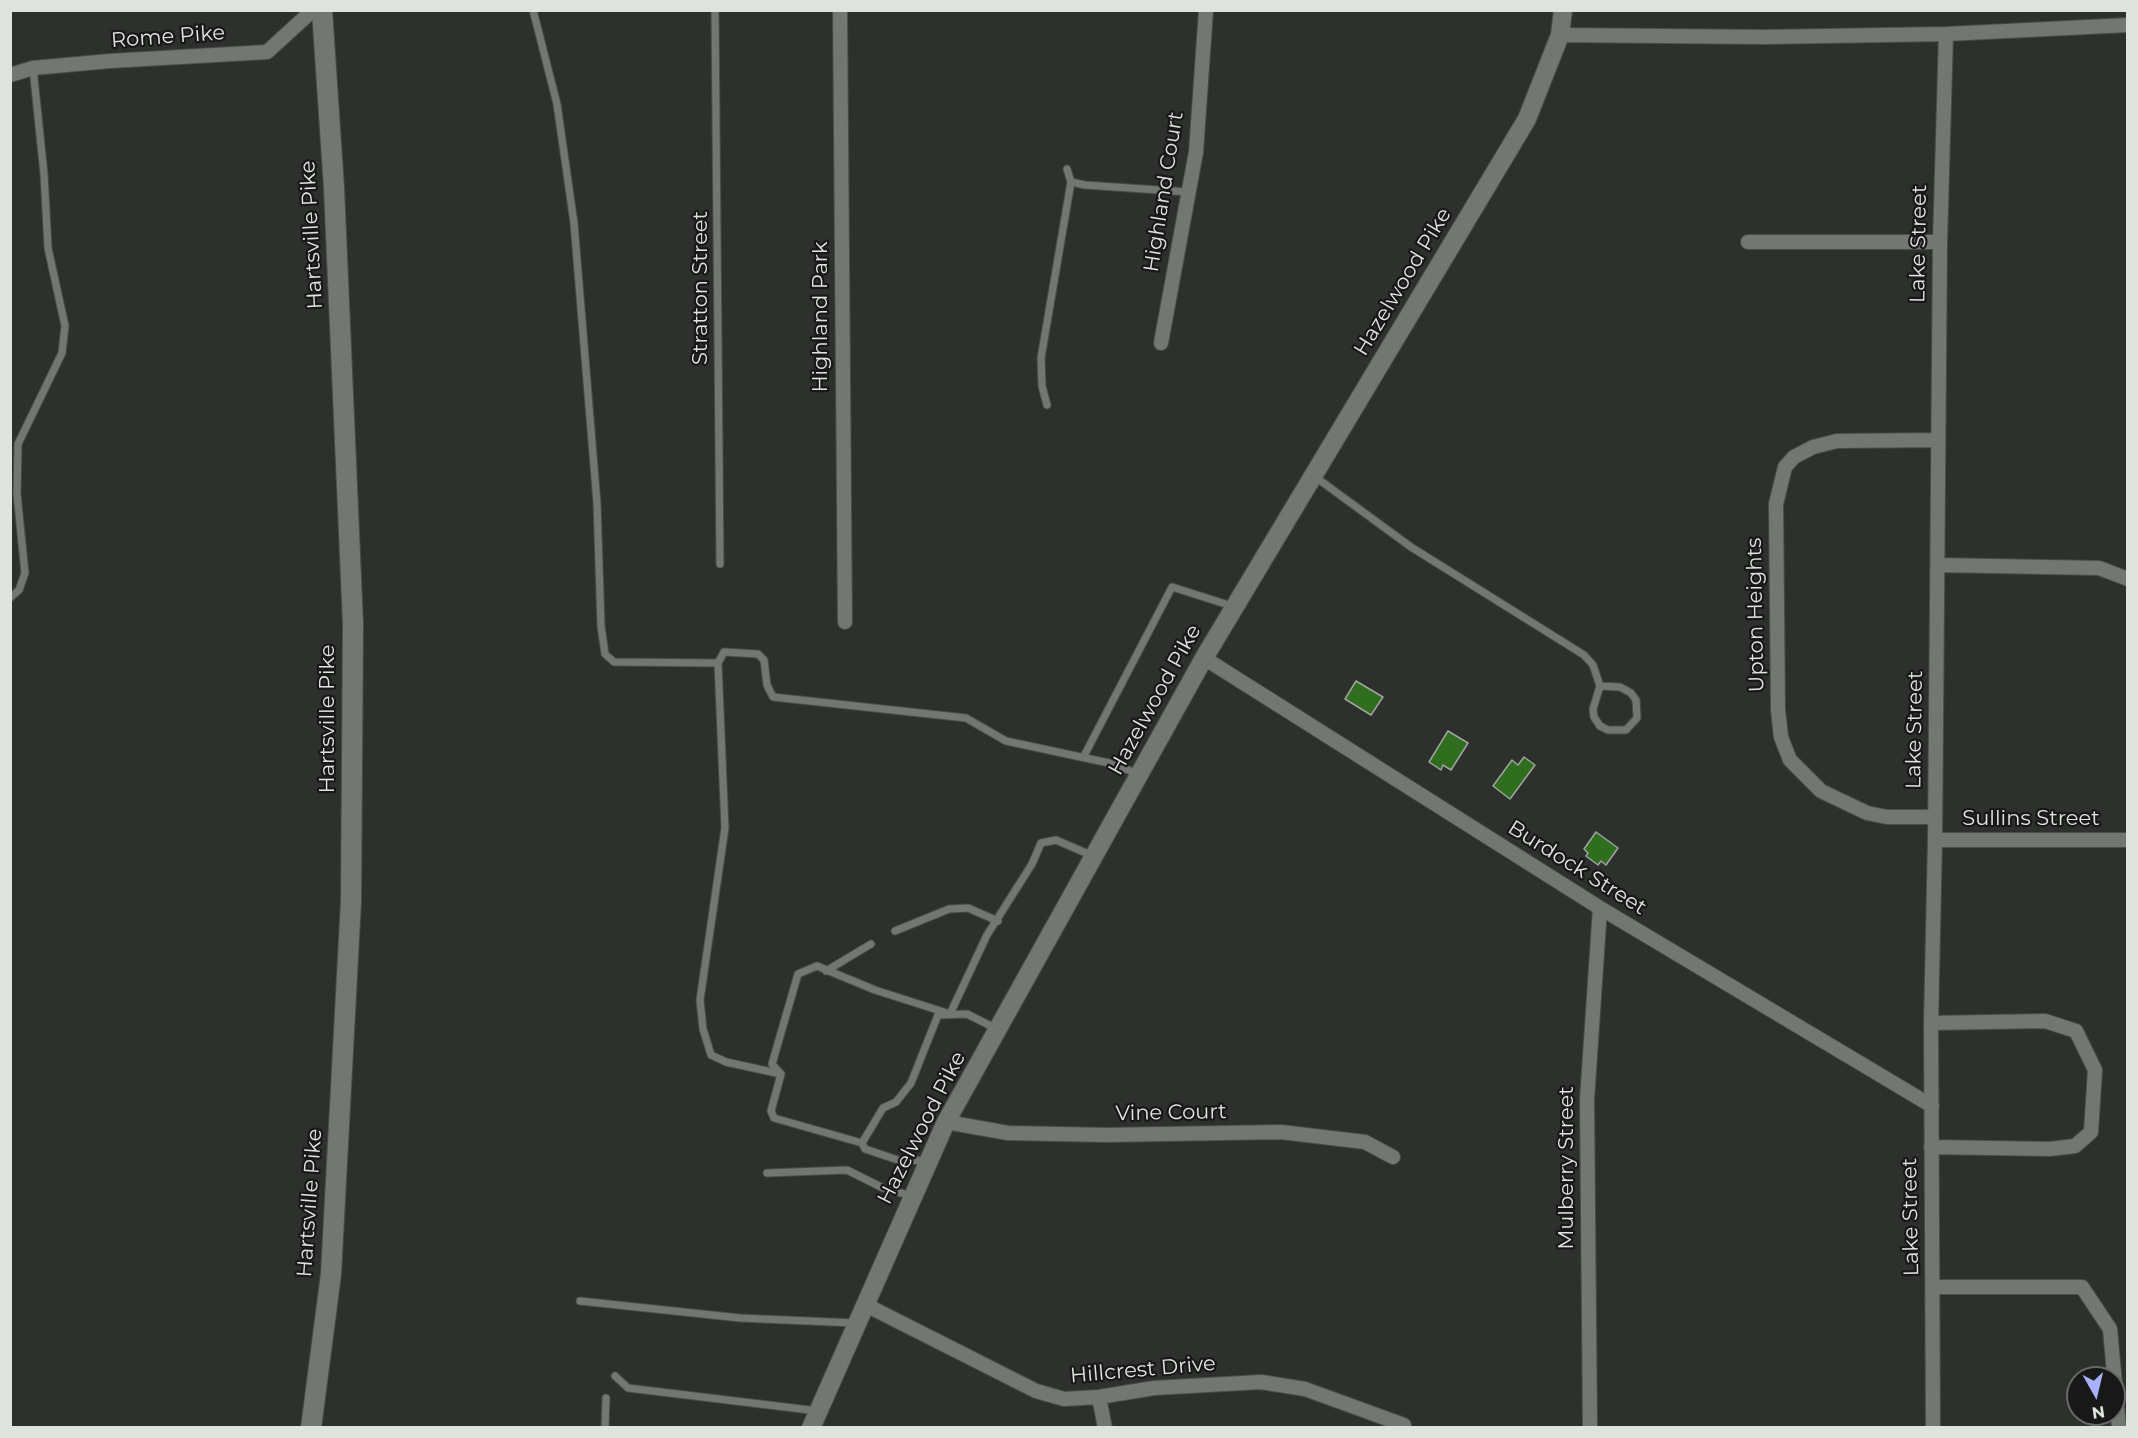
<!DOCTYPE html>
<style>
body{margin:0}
#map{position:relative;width:2138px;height:1438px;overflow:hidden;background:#2e302e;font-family:Montserrat,sans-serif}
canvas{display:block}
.frame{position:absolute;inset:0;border:12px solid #e0e2e0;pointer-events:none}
.north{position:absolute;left:2066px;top:1366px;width:60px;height:60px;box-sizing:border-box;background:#171817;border:2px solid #676967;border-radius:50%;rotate:172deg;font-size:16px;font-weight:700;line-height:24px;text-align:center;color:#e0e2e0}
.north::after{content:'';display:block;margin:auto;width:21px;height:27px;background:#a7b1fc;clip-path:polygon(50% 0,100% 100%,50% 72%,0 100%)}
</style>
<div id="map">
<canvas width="2138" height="1438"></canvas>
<div class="frame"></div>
<div class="north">N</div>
</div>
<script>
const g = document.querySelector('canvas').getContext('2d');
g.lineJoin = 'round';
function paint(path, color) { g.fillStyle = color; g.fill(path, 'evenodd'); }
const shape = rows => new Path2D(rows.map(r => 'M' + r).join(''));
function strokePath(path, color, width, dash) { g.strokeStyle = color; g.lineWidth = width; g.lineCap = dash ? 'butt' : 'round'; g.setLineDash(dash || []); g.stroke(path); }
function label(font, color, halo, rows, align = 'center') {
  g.font = font + ' Montserrat,sans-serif'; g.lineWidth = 4.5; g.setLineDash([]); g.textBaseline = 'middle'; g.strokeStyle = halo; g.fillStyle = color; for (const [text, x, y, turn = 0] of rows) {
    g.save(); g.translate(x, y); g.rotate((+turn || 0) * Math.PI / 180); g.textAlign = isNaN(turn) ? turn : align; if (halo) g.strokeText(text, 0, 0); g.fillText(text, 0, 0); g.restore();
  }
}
const building = shape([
 [1356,681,1383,697,1371,715,1345,699,1356,681],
 [1448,731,1468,743,1451,770,1443,765,1441,770,1429,762,1448,731],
 [1524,757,1535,765,1510,799,1493,786,1512,760,1518,765,1524,757],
 [1596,832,1618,848,1606,865,1601,861,1598,865,1586,856,1588,853,1584,849,1596,832]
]);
paint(building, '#2f6e1e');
strokePath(building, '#a0a3a0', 1.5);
const service = shape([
 [533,10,557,104,574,223,597,503,601,626,605,654,614,662,718,663],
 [715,10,720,564],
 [1067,169,1071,182,1085,185,1188,192],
 [1047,405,1042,386,1041,358,1071,182],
 [1314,476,1411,547,1584,655,1593,665,1600,686,1593,709,1594,717,1600,726,1608,730,1626,730,1637,718,1636,700,1631,693,1620,687,1600,686],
 [10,598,19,590,25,573,17,494,18,444,62,353,65,326,48,248,44,174,33,68],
 [1086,758,1085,754,1172,587,1232,606],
 [895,931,949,909,968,908,998,921],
 [826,971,871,944],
 [950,1014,987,935,1032,864,1041,843,1056,840,1093,856],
 [781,1074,726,1062,711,1055,703,1029,700,1000,725,828,718,663,724,652,758,654,764,660,767,685,773,697,966,718,1006,741,1109,763,1139,774],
 [862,1143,774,1118,771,1111,781,1074,772,1064,798,974,817,966,875,990,950,1014],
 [927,1160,901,1161,865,1149,862,1143,883,1108,896,1102,911,1083,938,1015,967,1014,997,1029],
 [767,1173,847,1170,883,1188,912,1196],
 [580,1301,740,1318,855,1323],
 [615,1376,628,1388,818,1411],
 [605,1428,606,1398]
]);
const minor = shape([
 [840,10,845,622],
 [1560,35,1764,37,1946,34,2128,25],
 [10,75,33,68,110,61,267,52,313,10],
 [1748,242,1940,242],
 [1161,343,1196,152,1206,10],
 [1938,565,2099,568,2128,579],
 [1204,658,1600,908,1932,1106],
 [1935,817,1887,817,1867,813,1821,791,1790,760,1781,737,1778,710,1776,504,1785,467,1794,457,1813,447,1837,441,1938,440],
 [1935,840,2128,840],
 [946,1122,1008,1133,1106,1135,1281,1132,1365,1142,1393,1157],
 [1931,1147,2050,1149,2075,1146,2091,1132,2095,1070,2076,1031,2045,1021,1931,1023],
 [1933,1287,2082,1287,2110,1329,2119,1428],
 [864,1304,1036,1391,1064,1399,1099,1397,1154,1388,1261,1382,1305,1389,1404,1425],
 [1099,1397,1105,1428],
 [1590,1428,1587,1100,1600,908],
 [1933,1428,1931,1023,1935,840,1940,242,1946,34]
]);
const tertiary = shape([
 [811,1428,946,1122,1204,658,1527,119,1560,35,1563,10]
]);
const secondary = shape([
 [311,1428,331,1274,351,901,353,624,334,188,322,10]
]);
strokePath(service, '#4b4d4b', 9);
strokePath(minor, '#4b4d4b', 16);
strokePath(tertiary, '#4b4d4b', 20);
strokePath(secondary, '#4b4d4b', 22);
strokePath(service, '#737673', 7);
strokePath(minor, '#737673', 14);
strokePath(tertiary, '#737673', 18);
strokePath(secondary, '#737673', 20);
label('21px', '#e0e2e0', '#171817', [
 ["Rome Pike",168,37,-4],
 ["Highland Court",1164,192,-81],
 ["Hartsville Pike",312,235,-93],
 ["Lake Street",1919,244,-89],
 ["Hazelwood Pike",1403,282,-59],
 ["Stratton Street",701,288,-90],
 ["Highland Park",821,317,-90],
 ["Upton Heights",1756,615,-91],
 ["Hazelwood Pike",1155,700,-61],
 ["Hartsville Pike",328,719,-90],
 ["Lake Street",1915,730,-89],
 ["Sullins Street",2031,819],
 ["Burdock Street",1577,868,32],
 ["Vine Court",1171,1113,-1],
 ["Hazelwood Pike",922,1128,-63],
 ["Mulberry Street",1567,1168,-90],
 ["Hartsville Pike",310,1203,-86],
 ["Lake Street",1911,1217,-91],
 ["Hillcrest Drive",1143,1370,-5]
]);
</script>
